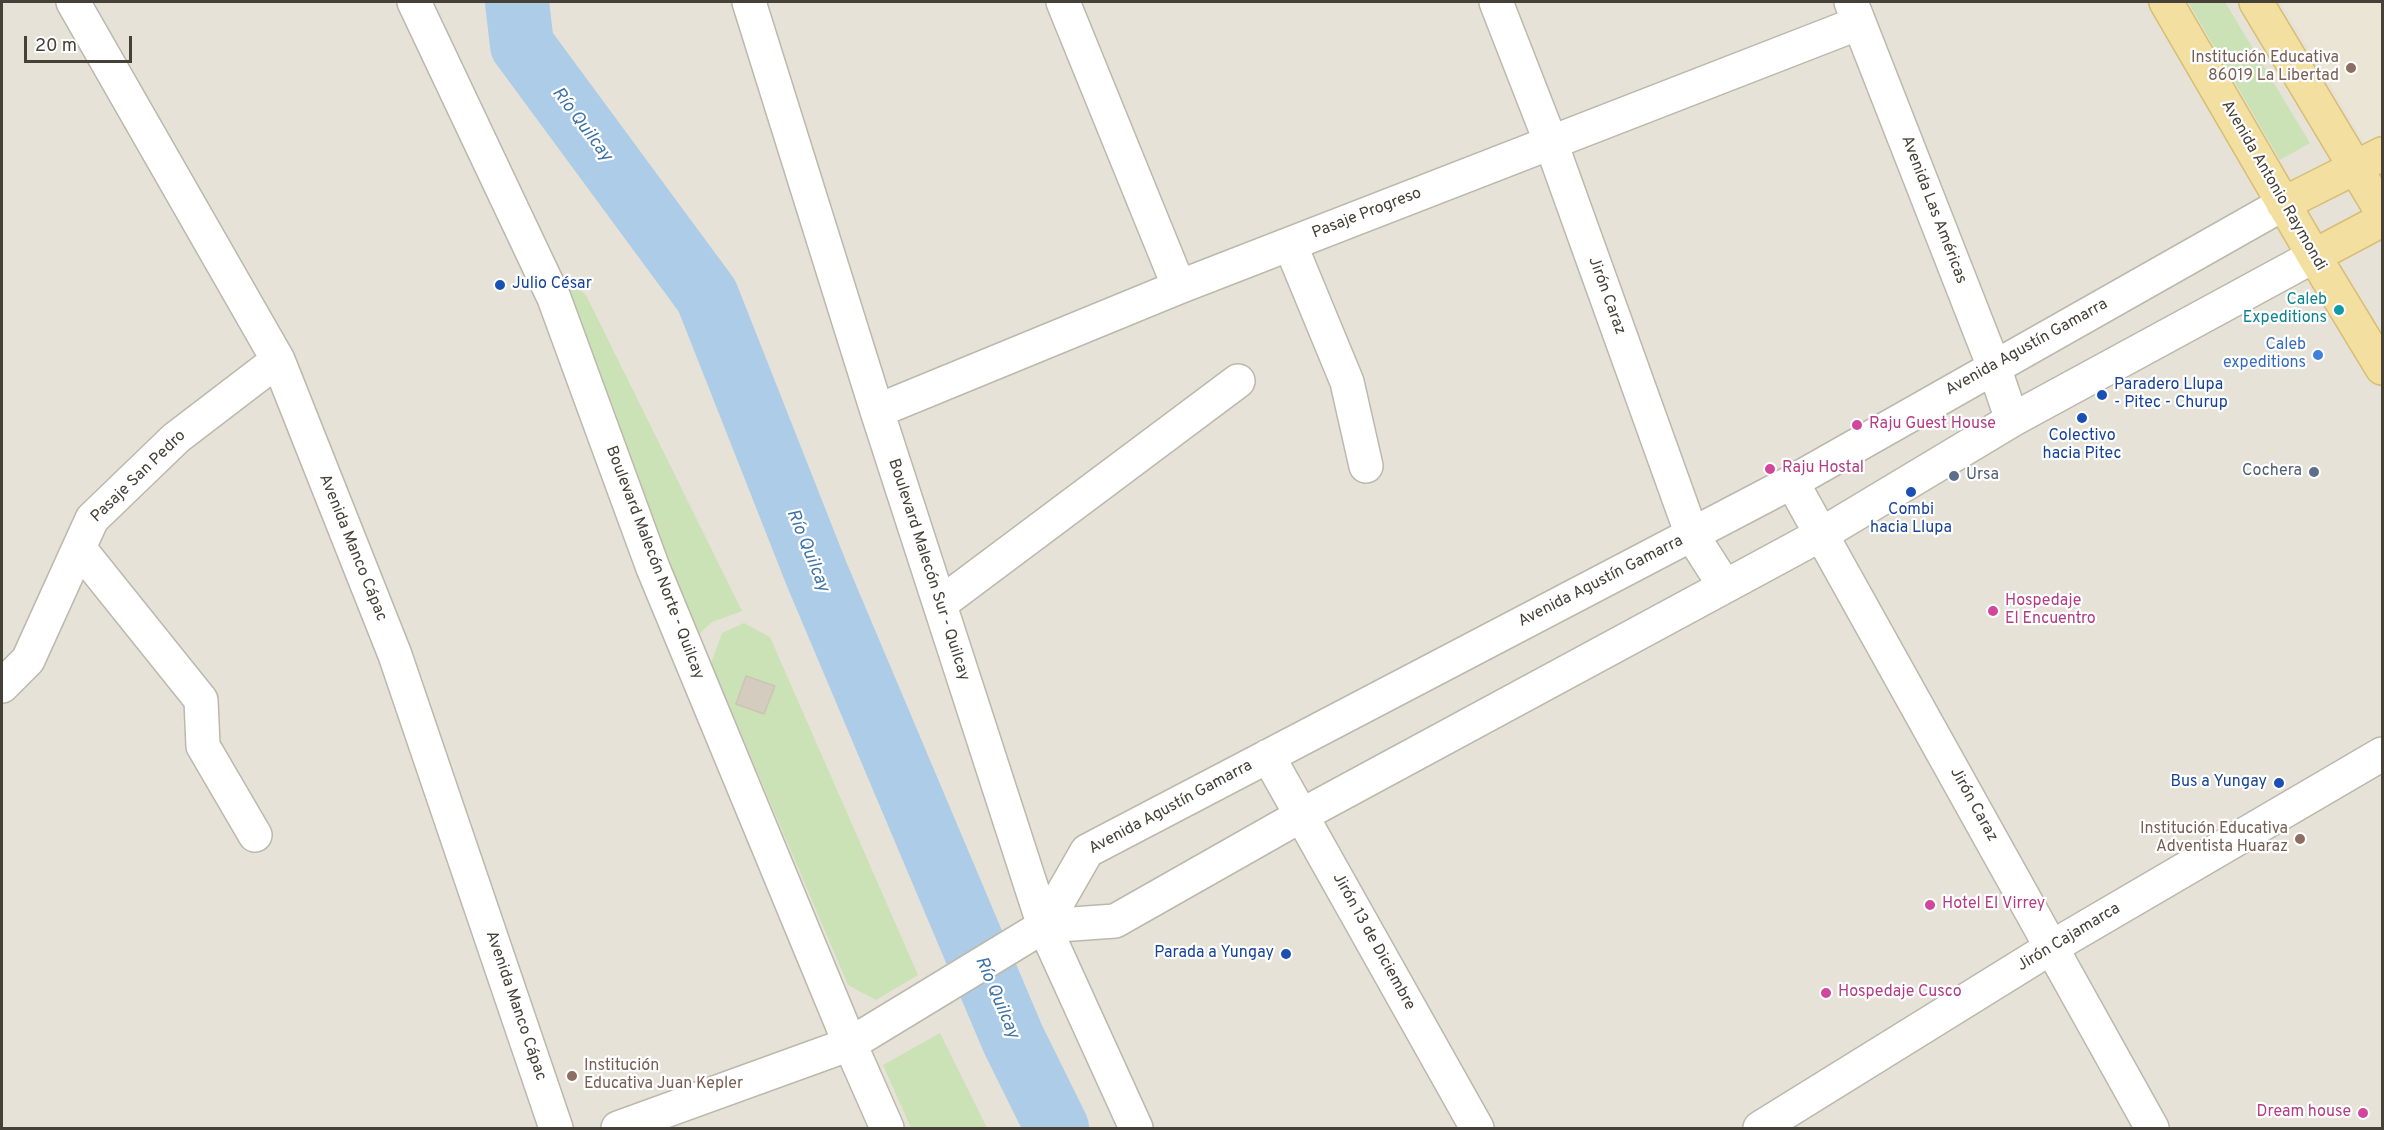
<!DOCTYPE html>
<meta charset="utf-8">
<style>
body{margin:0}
#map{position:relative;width:2384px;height:1130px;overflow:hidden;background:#f2f0e9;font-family:Overpass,sans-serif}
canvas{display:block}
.frame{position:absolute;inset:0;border:3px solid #454138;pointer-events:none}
.scale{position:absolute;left:24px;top:36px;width:108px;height:27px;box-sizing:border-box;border:3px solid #454138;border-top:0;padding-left:8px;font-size:18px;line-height:21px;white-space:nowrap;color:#454138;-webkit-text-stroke:4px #fff;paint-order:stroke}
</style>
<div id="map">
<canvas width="2384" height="1130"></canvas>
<div class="frame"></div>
<div class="scale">20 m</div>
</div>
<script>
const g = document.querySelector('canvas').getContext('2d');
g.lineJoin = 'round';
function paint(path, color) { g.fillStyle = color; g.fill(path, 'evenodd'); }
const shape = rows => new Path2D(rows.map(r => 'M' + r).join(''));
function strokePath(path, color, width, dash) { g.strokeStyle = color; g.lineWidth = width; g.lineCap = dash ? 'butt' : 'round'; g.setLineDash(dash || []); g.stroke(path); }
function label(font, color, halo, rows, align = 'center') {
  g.font = font + ' Overpass,sans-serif'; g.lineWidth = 4.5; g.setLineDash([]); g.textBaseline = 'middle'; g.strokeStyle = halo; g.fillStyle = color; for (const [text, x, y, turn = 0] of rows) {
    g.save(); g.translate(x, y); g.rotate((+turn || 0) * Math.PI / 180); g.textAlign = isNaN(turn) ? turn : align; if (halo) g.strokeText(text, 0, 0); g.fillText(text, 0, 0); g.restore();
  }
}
paint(shape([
 [2,2,2382,2,2382,1128,2,1128]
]), '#e6e2d7');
paint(shape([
 [2281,2,2382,2,2382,134,2365,144]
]), '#eae5d4');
paint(shape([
 [2188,2,2225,2,2310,143,2280,160],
 [572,286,578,288,586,295,742,611,712,622,698,635,559,300,566,289],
 [744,623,770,637,918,975,876,1000,848,985,711,663,722,633],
 [940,1033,987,1128,911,1128,883,1065]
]), '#cbe2b6');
strokePath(shape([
 [517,2,522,45,707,296,817,575,1013,1039,1057,1128]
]), '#accce8', 64);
const building = shape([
 [746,676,775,686,764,714,736,704,746,676]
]);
paint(building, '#d3ccbf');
strokePath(building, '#cdc4b3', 1.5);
const minor = shape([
 [73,2,278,360,395,655,556,1128],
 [414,2,554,298,653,568,850,1044,887,1128],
 [749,2,877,411,1044,926,1136,1128],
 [1063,2,1179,287],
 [1496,2,1551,143,1692,535,1724,585],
 [1851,2,1994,367,2012,420],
 [1290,244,1347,382,1366,466],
 [877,411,1179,287,1859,23],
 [1792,482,2152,1128],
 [79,548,201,700,203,746,255,835],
 [940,604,1238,381],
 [2,686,28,660,92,519,176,438,278,360],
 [1268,756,1477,1128],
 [1044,926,1115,921,1302,815,1822,534,2012,420,2314,256],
 [618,1128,850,1044,1044,926,1087,851,1792,482,2283,204],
 [1760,1128,2052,947,2382,754]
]);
const major = shape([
 [2166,2,2314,256,2382,368],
 [2256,2,2382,212],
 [2283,204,2382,154],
 [2314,256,2382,220]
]);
strokePath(minor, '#bdb8ac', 36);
strokePath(major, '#d6be73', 36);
strokePath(minor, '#fff', 33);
strokePath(major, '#f3e0a1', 33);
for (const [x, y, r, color] of [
 [2351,68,6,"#8d6e63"],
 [500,285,6,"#1a4fb4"],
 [2339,310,6,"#0f9aa8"],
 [2318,355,6,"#3f7fe0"],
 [2102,395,6,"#1a4fb4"],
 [2082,418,6,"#1a4fb4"],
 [1857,425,6,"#d1479c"],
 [1770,469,6,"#d1479c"],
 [2314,472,6,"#5c6f8a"],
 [1954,476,6,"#5c6f8a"],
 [1911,492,6,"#1a4fb4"],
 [1993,611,6,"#d1479c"],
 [2279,783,6,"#1a4fb4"],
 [2300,839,6,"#8d6e63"],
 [1930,905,6,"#d1479c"],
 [1286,954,6,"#1a4fb4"],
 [1826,993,6,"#d1479c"],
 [572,1076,6,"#8d6e63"],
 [2363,1113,6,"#d1479c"]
]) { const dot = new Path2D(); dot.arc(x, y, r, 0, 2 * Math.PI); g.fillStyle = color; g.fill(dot); strokePath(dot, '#fff', 2); }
label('16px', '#785e54', '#fff', [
 ["Institución Educativa",2339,59],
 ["86019 La Libertad",2339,77],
 ["Institución Educativa",2288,830],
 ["Adventista Huaraz",2288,848],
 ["Institución",584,1067,"left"],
 ["Educativa Juan Kepler",584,1085,"left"]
], 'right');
label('16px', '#454138', '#fff', [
 ["Avenida Antonio Raymondi",2273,186,60],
 ["Avenida Las Américas",1933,210,69],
 ["Pasaje Progreso",1367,214,-21],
 ["Jirón Caraz",1606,296,70],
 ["Avenida Agustín Gamarra",2027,348,-29],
 ["Pasaje San Pedro",139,477,-44],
 ["Avenida Manco Cápac",352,548,68],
 ["Boulevard Malecón Norte - Quilcay",654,563,69],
 ["Boulevard Malecón Sur - Quilcay",928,570,72],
 ["Avenida Agustín Gamarra",1601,582,-27],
 ["Jirón Caraz",1973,805,61],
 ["Avenida Agustín Gamarra",1171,808,-28],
 ["Jirón Cajamarca",2069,938,-31],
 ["Jirón 13 de Diciembre",1373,942,61],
 ["Avenida Manco Cápac",515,1006,71]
]);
label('16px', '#164399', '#fff', [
 ["Julio César",512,285],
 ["Paradero Llupa",2114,386],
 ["- Pitec - Churup",2114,404],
 ["Colectivo",2082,437,"center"],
 ["hacia Pitec",2082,455,"center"],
 ["Combi",1911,511,"center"],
 ["hacia Llupa",1911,529,"center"],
 ["Bus a Yungay",2267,783,"right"],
 ["Parada a Yungay",1274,954,"right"]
], 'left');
label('16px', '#0d838f', '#fff', [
 ["Caleb",2327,301],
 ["Expeditions",2327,319]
], 'right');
label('16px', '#366cbe', '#fff', [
 ["Caleb",2306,346],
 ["expeditions",2306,364]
], 'right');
label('16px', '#b23c85', '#fff', [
 ["Raju Guest House",1869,425],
 ["Raju Hostal",1782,469],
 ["Hospedaje",2005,602],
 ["El Encuentro",2005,620],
 ["Hotel El Virrey",1942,905],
 ["Hospedaje Cusco",1838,993],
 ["Dream house",2351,1113,"right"]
], 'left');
label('16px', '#4e5e75', '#fff', [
 ["Cochera",2302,472],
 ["Ursa",1966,476,"left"]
], 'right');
label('italic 18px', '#3d73a5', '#fff', [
 ["Río Quilcay",581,125,53],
 ["Río Quilcay",807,551,68],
 ["Río Quilcay",996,998,67]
]);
</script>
